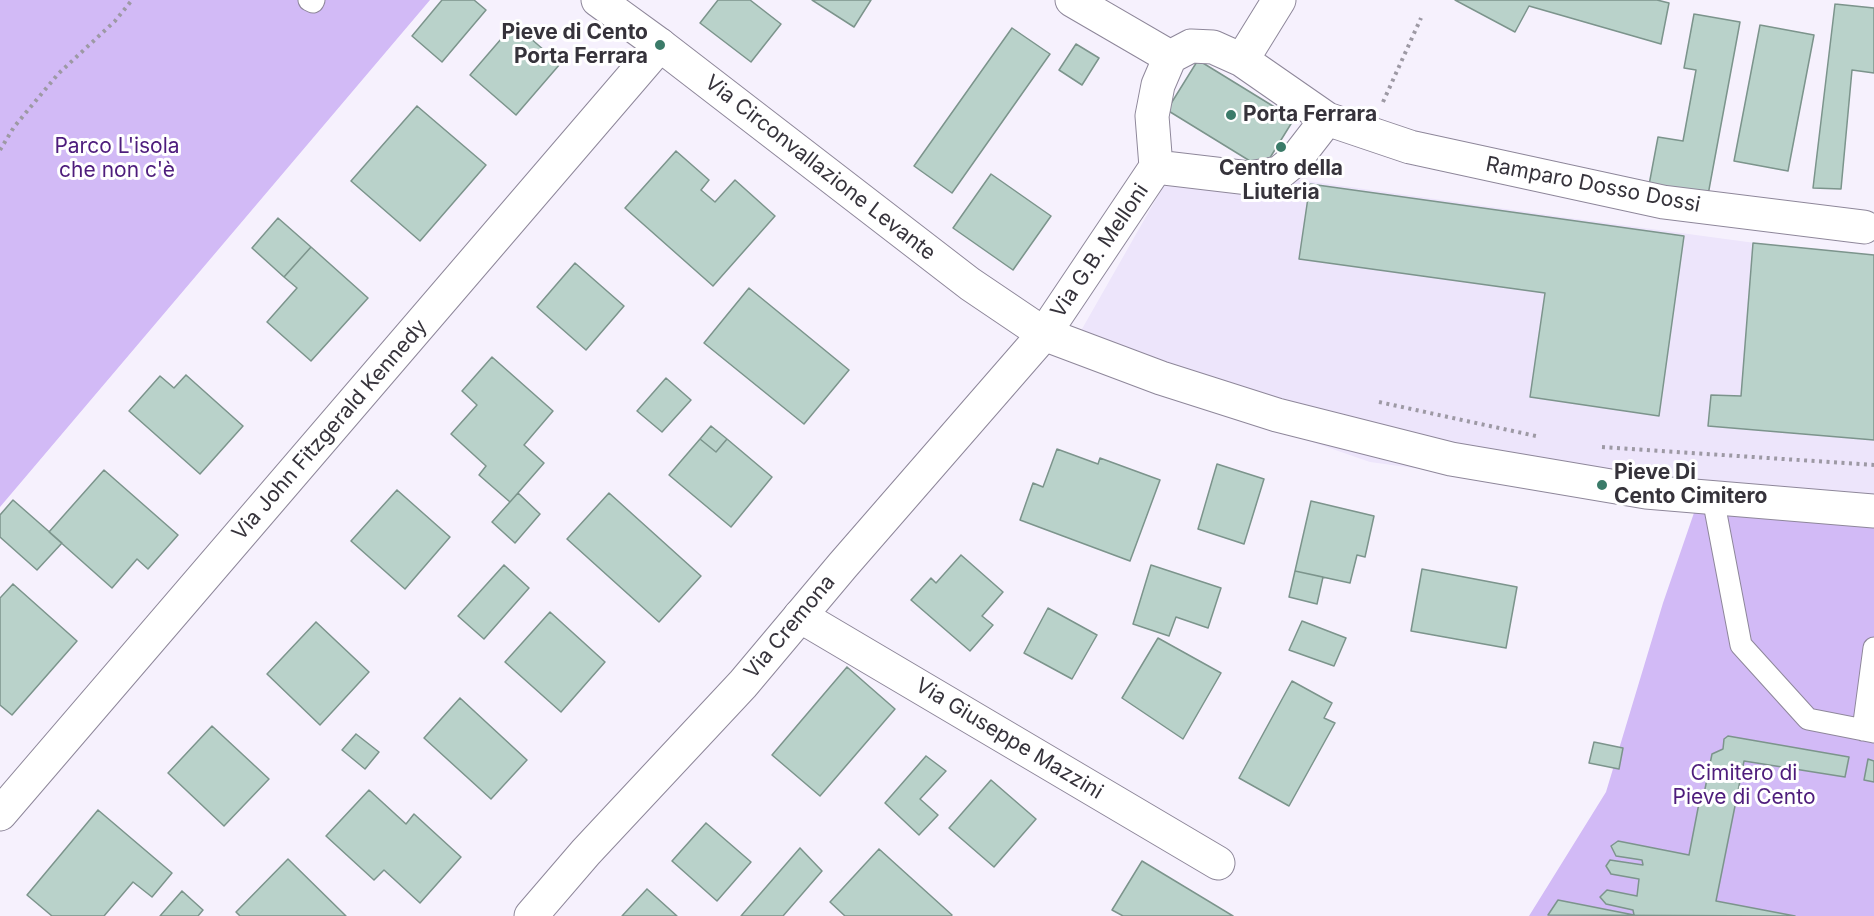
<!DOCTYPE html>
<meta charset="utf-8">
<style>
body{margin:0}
canvas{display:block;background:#f6f1fd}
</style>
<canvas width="1874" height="916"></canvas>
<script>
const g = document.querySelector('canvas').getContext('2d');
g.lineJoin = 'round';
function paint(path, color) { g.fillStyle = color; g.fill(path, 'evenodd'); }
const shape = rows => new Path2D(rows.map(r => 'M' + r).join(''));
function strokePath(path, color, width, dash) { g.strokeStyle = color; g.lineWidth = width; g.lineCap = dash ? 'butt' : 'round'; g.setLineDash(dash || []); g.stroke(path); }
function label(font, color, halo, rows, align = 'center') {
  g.font = font + ' Inter,sans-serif'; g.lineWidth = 6; g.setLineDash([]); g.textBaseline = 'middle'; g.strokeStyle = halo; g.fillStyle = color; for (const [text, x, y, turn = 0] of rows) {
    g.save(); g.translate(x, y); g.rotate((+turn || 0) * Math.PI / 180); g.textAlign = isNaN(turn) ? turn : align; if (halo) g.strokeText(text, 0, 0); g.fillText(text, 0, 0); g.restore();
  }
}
paint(shape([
 [1180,157,1236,171,1577,219,1874,259,1874,517,1696,507,1370,462,1066,357]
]), '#ede5fb');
paint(shape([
 [0,0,430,0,0,507],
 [1696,507,1874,517,1874,916,1529,916,1606,792,1663,603]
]), '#d2baf6');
const building = shape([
 [442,0,474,0,486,10,442,62,412,36,442,0],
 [718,0,750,0,781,24,751,62,700,23,718,0],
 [812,0,871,0,854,27,812,0],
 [1455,0,1657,0,1669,3,1661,44,1529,6,1515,32,1455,0],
 [1835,4,1874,8,1874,73,1852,70,1841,189,1813,188,1835,4],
 [1694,14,1740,22,1708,195,1649,185,1658,137,1683,141,1696,70,1684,68,1694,14],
 [514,24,560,64,516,115,470,75,514,24],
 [1760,25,1814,35,1788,171,1734,161,1760,25],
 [1012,28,1050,54,952,193,914,166,1012,28],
 [1076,44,1099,58,1082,85,1059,70,1076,44],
 [1198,60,1294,119,1263,169,1167,110,1198,60],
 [417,106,486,165,420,241,351,181,417,106],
 [676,151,709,180,701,190,715,202,735,180,775,216,713,286,625,208,676,151],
 [991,174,1051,216,1013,270,953,228,991,174],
 [1310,184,1684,236,1659,416,1530,397,1545,293,1299,259,1310,184],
 [278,218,311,247,284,277,252,248,278,218],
 [1753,243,1874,255,1874,440,1708,426,1711,395,1741,396,1753,243],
 [311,247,368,298,311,361,267,322,297,288,284,277,311,247],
 [575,263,624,306,586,350,537,307,575,263],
 [749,288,849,370,804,424,704,343,749,288],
 [492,357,553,411,524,445,544,463,510,502,479,475,486,466,451,434,477,405,462,391,492,357],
 [186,375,243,426,200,474,129,411,160,376,174,388,186,375],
 [666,378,691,400,662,432,637,411,666,378],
 [711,426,727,439,716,452,700,439,711,426],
 [700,439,716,452,727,439,772,477,731,527,669,475,700,439],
 [1057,449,1098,464,1100,458,1160,480,1130,561,1020,520,1033,483,1043,487,1057,449],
 [1217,464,1264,479,1244,544,1198,529,1217,464],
 [104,470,178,535,148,569,137,559,112,588,49,532,104,470],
 [397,490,450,537,405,589,351,541,397,490],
 [518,493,540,514,515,543,492,522,518,493],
 [609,493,701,576,659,622,567,539,609,493],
 [13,500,62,543,37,570,0,537,0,515,13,500],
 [1311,501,1374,516,1365,557,1357,555,1350,583,1295,571,1311,501],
 [961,555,1003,592,982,616,993,625,970,651,911,600,931,578,936,583,961,555],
 [504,565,529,588,484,639,458,616,504,565],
 [1151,565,1221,588,1208,628,1176,617,1169,636,1133,624,1151,565],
 [1422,569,1517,587,1506,648,1411,631,1422,569],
 [1295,571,1323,577,1317,604,1289,597,1295,571],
 [13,584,77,641,12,715,0,705,0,598,13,584],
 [1048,608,1097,635,1072,679,1024,653,1048,608],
 [550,612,605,662,561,712,505,662,550,612],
 [1302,621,1346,638,1334,666,1289,650,1302,621],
 [316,622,369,672,320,725,267,674,316,622],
 [1158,638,1221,673,1183,739,1122,698,1158,638],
 [847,667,895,709,820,796,772,755,847,667],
 [1292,681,1332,703,1324,718,1335,723,1289,806,1239,778,1292,681],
 [460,698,527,760,491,799,424,738,460,698],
 [212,726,269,779,224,826,168,773,212,726],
 [356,734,379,752,365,769,342,750,356,734],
 [1728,736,1849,757,1845,777,1744,761,1716,901,1795,916,1548,915,1558,900,1634,915,1633,910,1606,904,1600,897,1607,890,1637,896,1639,879,1611,874,1606,866,1610,860,1643,865,1642,860,1616,856,1611,846,1618,841,1689,855,1700,798,1704,794,1712,754,1723,749,1724,739,1728,736],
 [1594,742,1623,748,1619,769,1589,763,1594,742],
 [926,756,946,771,920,799,938,815,919,835,885,803,926,756],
 [1868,759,1874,761,1874,782,1864,780,1868,759],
 [991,780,1036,819,994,867,949,828,991,780],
 [369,790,406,824,414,814,461,857,420,903,384,870,374,880,326,836,369,790],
 [98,810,172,873,152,897,133,882,104,916,52,916,27,895,98,810],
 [706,823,751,862,717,901,672,861,706,823],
 [800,848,822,871,783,916,741,916,800,848],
 [879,849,952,915,951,916,845,916,830,902,879,849],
 [288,859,346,916,240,916,236,912,288,859],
 [1142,861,1233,916,1123,916,1112,910,1142,861],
 [647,889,677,916,622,916,647,889],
 [182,891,203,910,198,916,160,916,182,891]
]);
paint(building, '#b9d2ca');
strokePath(building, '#7c948c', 1.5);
const service = shape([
 [309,0,313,2,314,0],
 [1713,498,1741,645,1808,719,1874,732],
 [1863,730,1874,648]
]);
const minor = shape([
 [1072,0,1170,57],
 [1191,46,1213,47,1242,60,1327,119,1296,159,1279,173,1249,178,1156,167,1152,116,1158,85,1170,57,1191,46],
 [1242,60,1279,0],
 [1327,119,1410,147,1663,202,1864,227],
 [1044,334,1156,167],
 [800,616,1218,863],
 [0,814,660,45]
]);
const tertiary = shape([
 [531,916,586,852,743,684,843,565,1044,334]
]);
const secondary = shape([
 [598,0,660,45,970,284,1044,334,1161,378,1277,415,1451,459,1646,492,1874,511]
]);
strokePath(service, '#8e879a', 23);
strokePath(minor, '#8e879a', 35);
strokePath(tertiary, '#8e879a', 35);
strokePath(secondary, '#8e879a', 35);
strokePath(shape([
 [1383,102,1421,18],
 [0,150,14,127,58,74,115,21,132,0],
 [1379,402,1536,436],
 [1602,447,1874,465]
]), '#9d99a4', 4, [3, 4.5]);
strokePath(service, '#fff', 21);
strokePath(minor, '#fff', 33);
strokePath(tertiary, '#fff', 33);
strokePath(secondary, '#fff', 33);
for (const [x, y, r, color] of [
 [660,45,6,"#3b7b69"],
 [1231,115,6,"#3b7b69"],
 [1281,147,6,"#3b7b69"],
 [1602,485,6,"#3b7b69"]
]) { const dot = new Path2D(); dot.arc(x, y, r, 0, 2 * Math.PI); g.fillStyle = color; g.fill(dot); strokePath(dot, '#fff', 2); }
label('bold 21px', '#36333b', '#fff', [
 ["Pieve di Cento",648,33,"right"],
 ["Porta Ferrara",648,57,"right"],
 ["Porta Ferrara",1243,115],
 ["Centro della",1281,169,"center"],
 ["Liuteria",1281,193,"center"],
 ["Pieve Di",1614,473],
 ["Cento Cimitero",1614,497]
], 'left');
label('21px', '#4e1d7c', '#fff', [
 ["Parco L'isola",117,147],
 ["che non c'è",117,171],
 ["Cimitero di",1744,774],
 ["Pieve di Cento",1744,798]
]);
label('21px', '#36333b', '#fff', [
 ["Via Circonvallazione Levante",820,168,38],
 ["Ramparo Dosso Dossi",1593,185,11],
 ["Via G.B. Melloni",1100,251,-56],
 ["Via John Fitzgerald Kennedy",330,430,-49],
 ["Via Cremona",790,627,-50],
 ["Via Giuseppe Mazzini",1009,739,31]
]);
</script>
